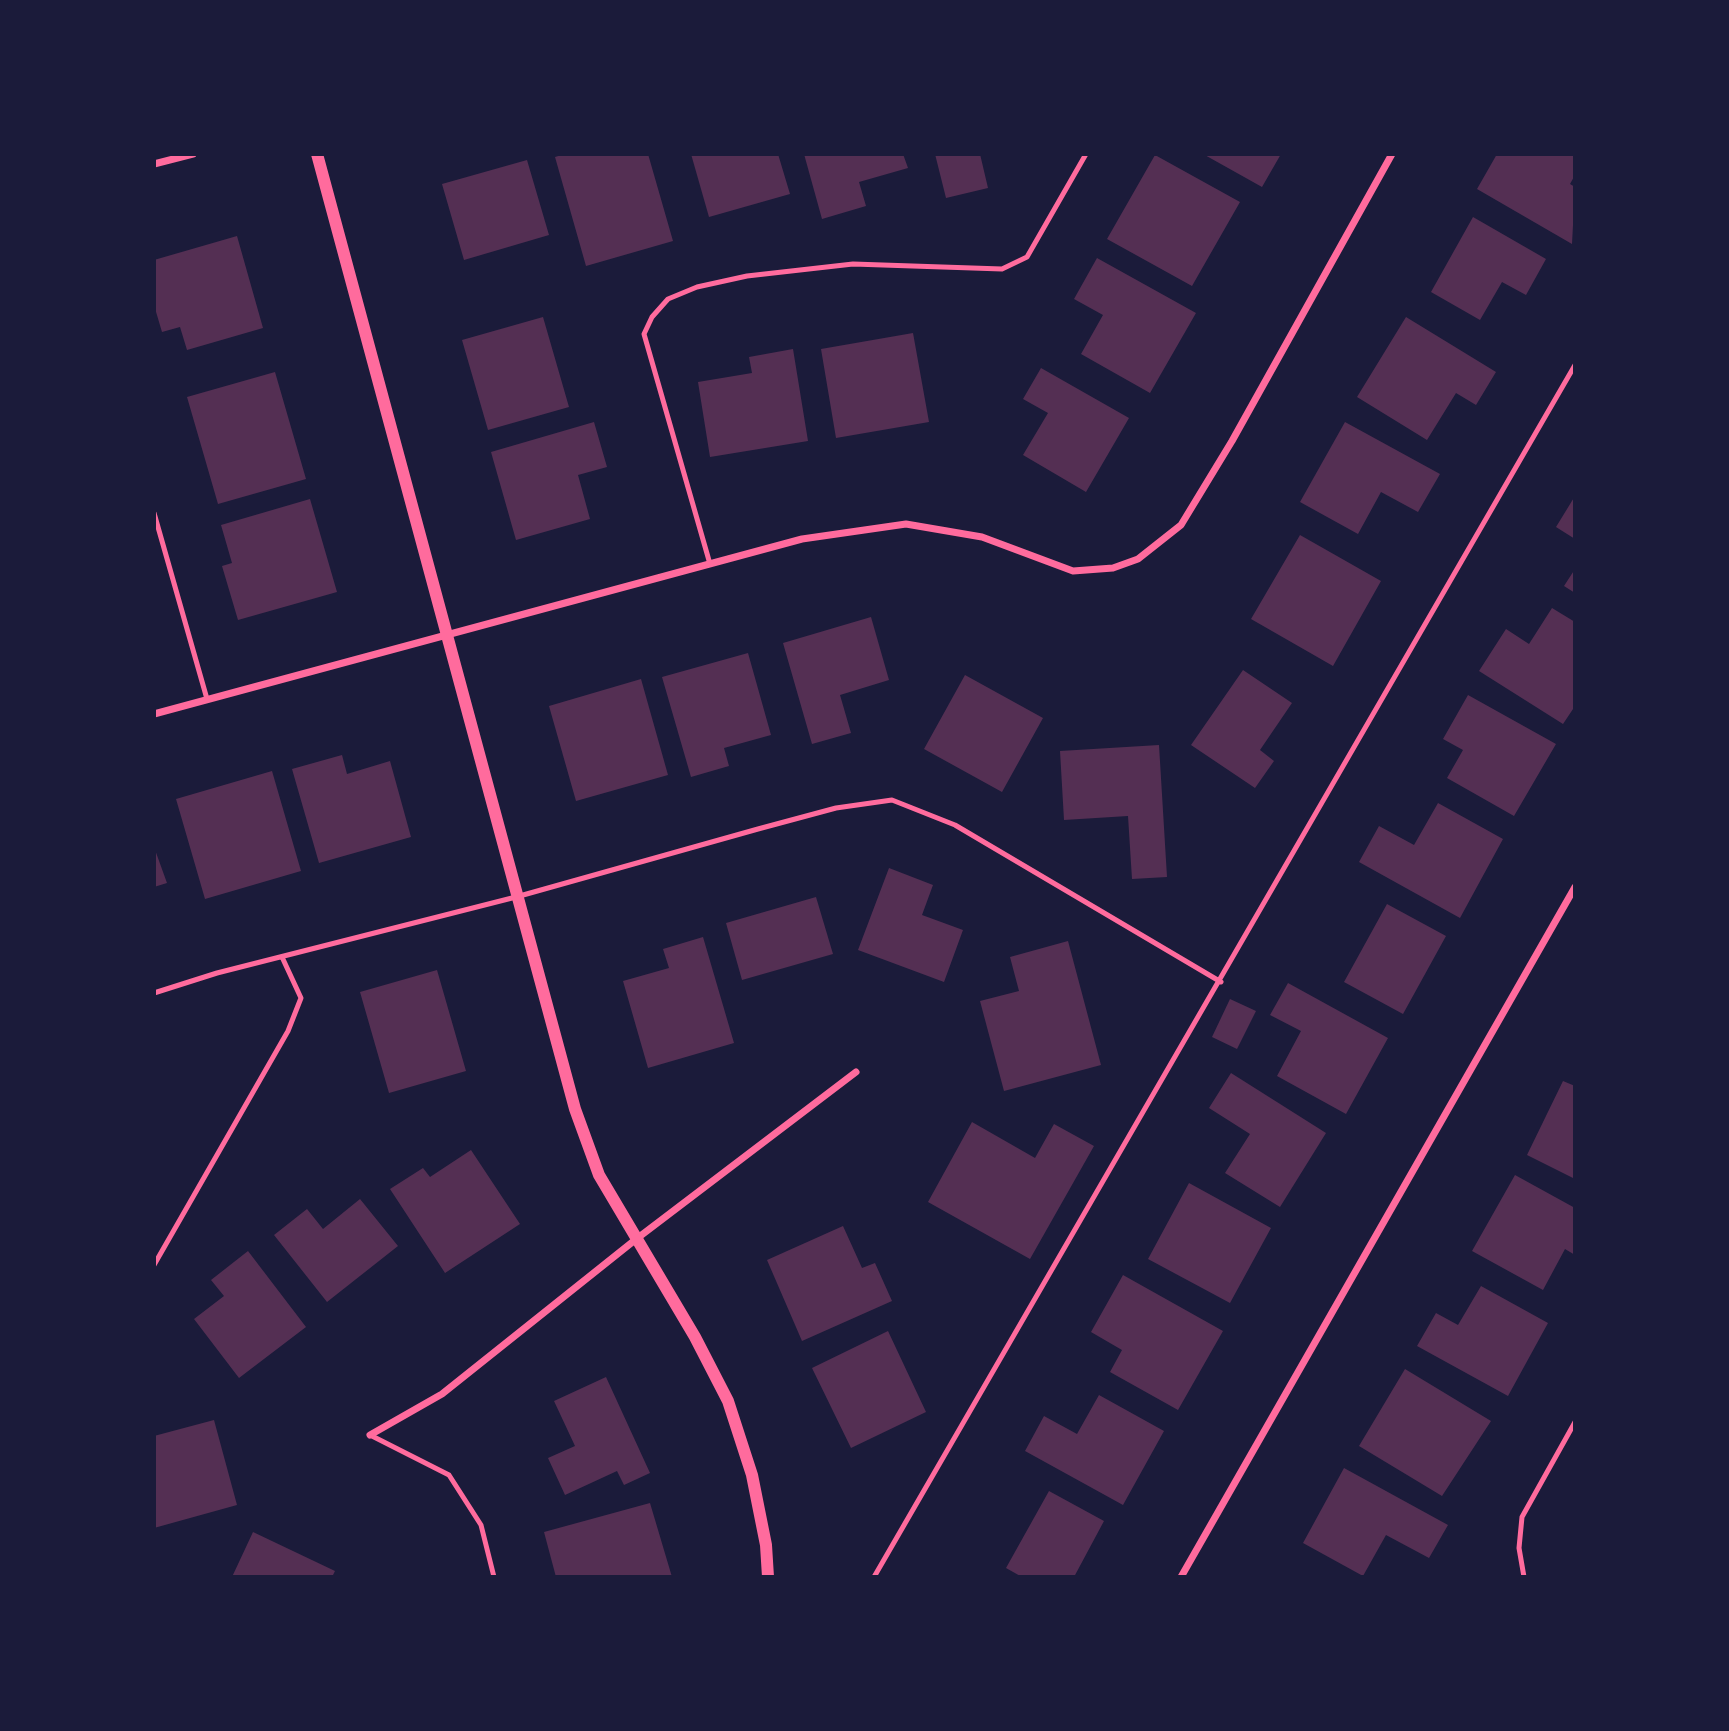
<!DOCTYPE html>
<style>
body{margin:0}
#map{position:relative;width:1729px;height:1731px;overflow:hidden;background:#1b1b3a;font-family:"Noto Sans",sans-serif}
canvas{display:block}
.frame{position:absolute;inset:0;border:156px solid #1b1b3a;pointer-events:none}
</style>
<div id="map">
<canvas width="1729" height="1731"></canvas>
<div class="frame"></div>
</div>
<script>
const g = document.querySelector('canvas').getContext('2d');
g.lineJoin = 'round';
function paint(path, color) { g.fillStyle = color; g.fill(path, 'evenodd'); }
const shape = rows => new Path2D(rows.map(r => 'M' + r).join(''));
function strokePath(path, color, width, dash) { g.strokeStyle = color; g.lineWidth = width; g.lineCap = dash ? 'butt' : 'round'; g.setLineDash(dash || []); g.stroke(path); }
paint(shape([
 [565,154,648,154,673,241,586,266,555,157],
 [691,154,778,154,790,194,709,217],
 [804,154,903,154,908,168,859,182,866,206,822,219],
 [935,154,980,154,988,188,946,198],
 [1203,154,1281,154,1262,187],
 [1497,154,1575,154,1575,175,1570,184,1575,187,1572,244,1477,189],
 [1155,155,1240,202,1192,286,1107,239],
 [527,160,549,235,464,260,442,184],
 [1473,217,1546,259,1526,295,1502,282,1480,320,1431,292],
 [237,236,263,328,187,350,180,327,162,332,154,305,154,260],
 [1097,258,1196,313,1150,393,1081,354,1103,315,1074,299],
 [543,317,569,407,488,430,462,340],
 [1406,317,1496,372,1476,405,1456,393,1427,440,1357,397],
 [913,333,929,422,836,438,821,349],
 [793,349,808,441,710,457,698,382,752,373,749,357],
 [1041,368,1129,418,1086,492,1023,455,1048,413,1023,399],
 [275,372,306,479,218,504,187,397],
 [594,422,607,467,578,475,590,519,516,540,491,452],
 [1345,422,1440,474,1418,512,1381,492,1358,534,1300,502],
 [1575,496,1575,539,1556,527],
 [310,499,337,592,238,620,222,566,232,563,221,525],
 [1300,535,1381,581,1333,666,1251,619],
 [1575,569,1575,593,1564,586],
 [1552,608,1575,622,1575,706,1563,724,1479,671,1506,629,1529,644],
 [871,617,889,680,840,695,851,733,812,744,783,643],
 [748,653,771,735,724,748,729,766,691,777,662,677],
 [1243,670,1292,703,1260,750,1274,761,1255,788,1191,745],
 [965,675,1043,718,1002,792,924,749],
 [641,679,668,775,576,801,549,706],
 [1468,695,1556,744,1514,816,1447,778,1463,750,1443,739],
 [1159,745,1167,877,1132,879,1128,816,1064,820,1060,751],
 [342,755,347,774,390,761,411,837,319,863,292,769],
 [272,771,301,871,205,899,176,799],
 [1438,803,1503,839,1460,918,1359,862,1379,826,1414,845],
 [154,847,167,883,154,887],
 [889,868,933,885,922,915,963,930,944,982,858,950],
 [816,897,833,954,742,980,726,923],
 [1387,904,1446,936,1403,1014,1344,982],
 [703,937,734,1043,648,1068,623,981,669,968,663,949],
 [1068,941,1101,1065,1004,1091,980,1001,1019,991,1010,957],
 [437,970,466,1071,389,1093,360,992],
 [1288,983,1388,1038,1346,1114,1277,1076,1301,1031,1270,1015],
 [1230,999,1256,1011,1237,1049,1212,1037],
 [1231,1073,1326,1133,1280,1207,1225,1173,1250,1134,1209,1108],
 [1563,1081,1575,1086,1575,1179,1527,1155],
 [972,1122,1035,1158,1054,1124,1094,1146,1030,1259,928,1202],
 [471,1150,520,1224,445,1273,390,1189,423,1168,430,1177],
 [1515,1175,1575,1208,1575,1255,1565,1249,1543,1290,1472,1251],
 [1189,1183,1271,1228,1230,1303,1148,1259],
 [360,1199,398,1246,327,1302,274,1235,307,1209,323,1229],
 [843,1226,862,1268,875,1263,892,1301,802,1341,767,1260],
 [248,1251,306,1327,239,1378,194,1319,224,1296,211,1280],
 [1123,1275,1223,1331,1178,1410,1110,1372,1122,1350,1091,1332],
 [1481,1286,1548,1323,1508,1396,1417,1346,1436,1313,1458,1325],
 [888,1331,926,1412,851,1448,812,1368],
 [1405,1369,1491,1421,1442,1496,1359,1446],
 [606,1377,650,1473,624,1485,617,1471,565,1495,548,1458,575,1446,554,1401],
 [1099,1395,1164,1431,1123,1505,1025,1451,1044,1416,1077,1434],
 [214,1420,237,1505,154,1528,154,1436],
 [1344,1468,1448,1525,1429,1558,1386,1535,1363,1576,1303,1543],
 [1049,1491,1104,1521,1074,1577,1022,1577,1006,1568],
 [650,1503,672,1577,556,1577,544,1532],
 [253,1532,335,1571,332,1577,232,1577]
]), '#542f53');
strokePath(shape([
 [154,513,207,699],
 [710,564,644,334,652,317,668,299,697,287,747,276,853,264,1002,269,1027,257,1086,154],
 [154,993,217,973,516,897,758,829,836,808,892,800,955,825,1221,982],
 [154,1265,288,1031,301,998,282,957],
 [370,1435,449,1475,481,1525,494,1577],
 [874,1577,1575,365],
 [1524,1577,1519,1548,1522,1517,1575,1422]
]), '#ff6b9d', 5);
strokePath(shape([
 [154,164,193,154],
 [154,714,802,539,906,524,982,537,1073,571,1113,568,1138,559,1181,525,1232,441,1392,154],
 [370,1435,442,1394,635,1240,856,1072],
 [1181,1577,1575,887]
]), '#ff6b9d', 7);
strokePath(shape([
 [317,154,575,1109,599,1175,695,1337,728,1401,752,1475,766,1545,768,1577]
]), '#ff6b9d', 12);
</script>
